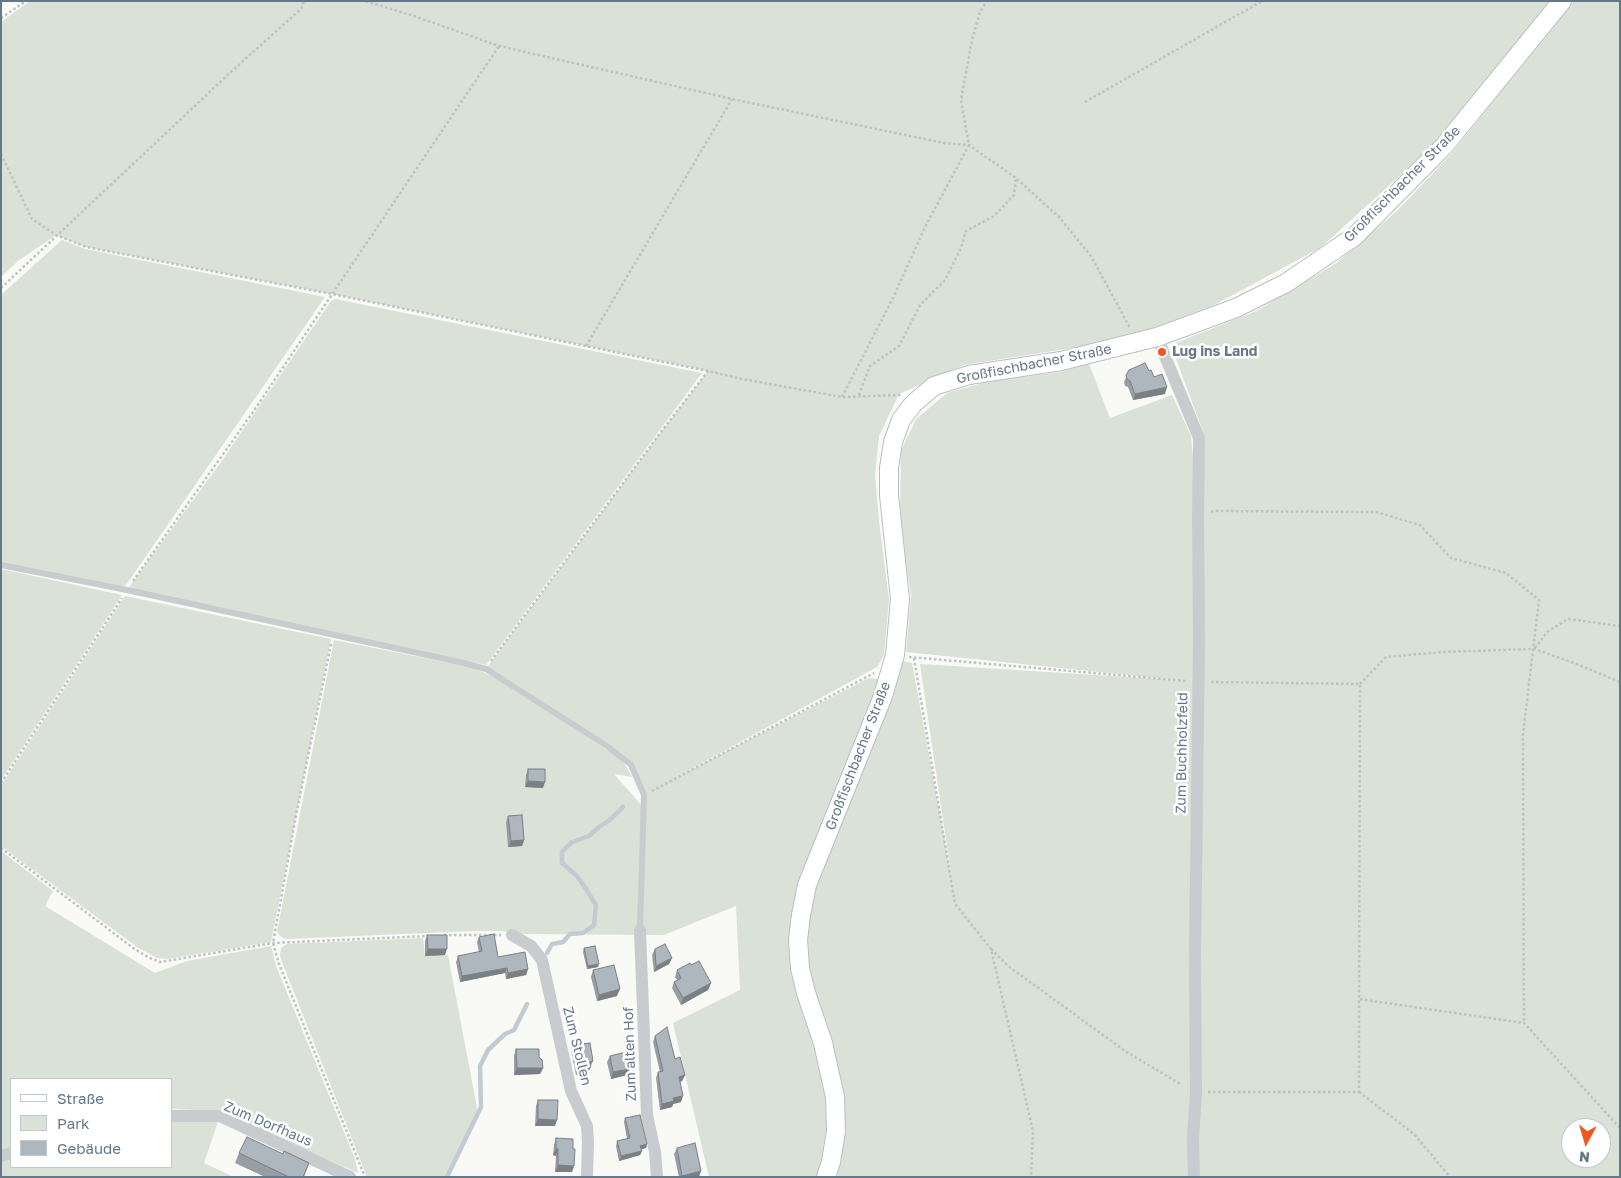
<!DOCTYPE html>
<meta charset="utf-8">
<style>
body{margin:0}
#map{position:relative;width:1621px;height:1178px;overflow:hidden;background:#f9f9f6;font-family:"Golos Text",sans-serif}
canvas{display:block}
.frame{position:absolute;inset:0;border:2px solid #657889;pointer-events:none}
.legend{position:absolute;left:10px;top:1078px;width:162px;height:90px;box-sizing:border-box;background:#fff;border:1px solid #c1c9d0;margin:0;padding:6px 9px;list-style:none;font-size:15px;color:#657889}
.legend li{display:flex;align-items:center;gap:10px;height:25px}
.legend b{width:25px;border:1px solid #c1c9d0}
.north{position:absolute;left:1561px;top:1118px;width:50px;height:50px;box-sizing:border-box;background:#fff;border:1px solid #c1c9d0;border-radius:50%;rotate:186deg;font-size:14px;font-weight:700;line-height:20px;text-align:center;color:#657889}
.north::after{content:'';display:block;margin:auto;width:18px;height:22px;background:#f2561d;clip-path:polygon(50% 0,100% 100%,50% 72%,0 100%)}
</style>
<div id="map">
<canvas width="1621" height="1178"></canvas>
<div class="frame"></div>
<ul class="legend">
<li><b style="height:6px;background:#fff"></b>Straße</li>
<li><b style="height:14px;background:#dae1d6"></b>Park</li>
<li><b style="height:14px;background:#aeb7bd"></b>Gebäude</li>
</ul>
<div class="north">N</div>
</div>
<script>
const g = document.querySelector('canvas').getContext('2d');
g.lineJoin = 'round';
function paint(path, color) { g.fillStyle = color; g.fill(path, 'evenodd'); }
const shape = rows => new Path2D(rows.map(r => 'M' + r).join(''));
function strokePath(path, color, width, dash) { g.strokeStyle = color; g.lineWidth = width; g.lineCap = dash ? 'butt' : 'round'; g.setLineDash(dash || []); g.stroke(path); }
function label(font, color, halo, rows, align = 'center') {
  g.font = font + ' "Golos Text",sans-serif'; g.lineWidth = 5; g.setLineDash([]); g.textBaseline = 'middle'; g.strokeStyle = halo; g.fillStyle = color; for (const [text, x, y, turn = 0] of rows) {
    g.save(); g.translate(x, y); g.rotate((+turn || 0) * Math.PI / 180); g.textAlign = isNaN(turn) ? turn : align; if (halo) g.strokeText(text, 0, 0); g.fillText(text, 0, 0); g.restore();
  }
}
paint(shape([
 [30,1,1550,1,1436,143,1320,248,1214,305,1142,332,1097,344,964,365,899,394,879,436,875,475,879,521,889,600,884,655,877,667,669,781,869,678,878,679,884,696,896,685,902,661,912,663,952,880,920,664,1176,680,906,652,911,596,900,522,901,451,916,419,947,393,986,382,1059,372,1089,364,1110,418,1172,395,1191,436,1198,517,1199,623,1205,437,1171,345,1256,311,1335,264,1398,210,1452,153,1551,28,1574,1,1620,1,1620,1177,709,1177,673,1023,740,990,736,906,664,935,516,934,502,931,473,931,287,939,281,937,277,932,334,640,470,667,485,673,502,681,618,757,626,766,632,777,614,774,643,807,644,795,631,765,486,669,661,432,708,371,332,294,86,247,56,235,18,261,1,277,1,22],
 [1571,1128,1601,1128,1601,1158,1571,1158],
 [62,240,85,249,325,297,126,585,121,587,1,563,1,295],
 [335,299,702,373,486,665,127,590,219,465,331,301],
 [1,569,122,595,1,780],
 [125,596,331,639,271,942,168,959,157,958,137,947,1,846,1,786],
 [1,851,53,891,45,906,155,973,187,961,271,946,276,966,355,1159,358,1173,215,1111,171,1109,171,1079,11,1079,11,1150,1,1154],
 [423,938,425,955,448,955,478,1113,446,1177,367,1177,282,962,280,955,281,948,287,944],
 [171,1116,220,1116,204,1163,234,1177,1,1177,1,1156,11,1153,11,1167,171,1167]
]), '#dae1d6');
strokePath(shape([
 [547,953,552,944,563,942,570,934,583,933,594,925,596,905,586,889,577,876,562,863,562,852,572,842,589,836,599,827,611,819,623,807],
 [447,1177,481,1107,480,1066,488,1050,505,1034,514,1030,527,1004]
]), '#c1ccd2', 4.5);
const secondary = shape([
 [826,1177,831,1162,836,1131,835,1097,823,1043,806,993,800,968,798,940,801,915,807,885,883,696,895,655,900,599,889,495,889,468,893,442,901,420,913,404,934,386,969,375,1061,361,1157,337,1236,308,1286,283,1355,236,1444,146,1562,1]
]);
strokePath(secondary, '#babfc4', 20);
strokePath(shape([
 [366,1,414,16,499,46,732,99,944,143,969,145,1016,178,1059,217,1091,256,1130,328],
 [1,18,26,1],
 [1085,102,1262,1],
 [1,154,32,219,56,235,86,247,332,294,708,371,742,379,842,397,901,395],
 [1,288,232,71,301,9,304,1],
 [586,346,732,99],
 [859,395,870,366,899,346,920,305,945,280,961,248,966,231,994,216,1014,195,1016,178],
 [842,397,893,298,924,229,969,145,961,100,972,40,980,12,987,1],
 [1211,512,1214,511,1376,512,1420,525,1451,558,1506,573,1539,600,1523,734,1524,1022],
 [133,581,253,412,499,46],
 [331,644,296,815,273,943,279,964,365,1177],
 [1535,648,1547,632,1568,619,1620,626],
 [909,657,1186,681],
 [914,658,955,904,991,949,1033,1131,1031,1177],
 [491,661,661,432,708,371],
 [1211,682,1360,684,1359,999],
 [1360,684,1386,657,1442,652,1534,649,1574,663,1620,682],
 [1,783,122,598],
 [652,791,874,673],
 [1,848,136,950,150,958,160,962,273,943,428,936],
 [444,935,501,935],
 [991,949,1008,966,1125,1051,1182,1085],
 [1208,1092,1359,1092,1359,999,1524,1023,1620,1128],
 [1359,1092,1414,1134,1450,1177]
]), '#bfc2c4', 2.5, [2.5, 2.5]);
strokePath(shape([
 [1,565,127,590,464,663,486,669,607,746,631,765,644,795,640,930]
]), '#c8cccf', 6);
strokePath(shape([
 [1157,337,1199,438,1198,517,1199,641,1195,957,1196,1093,1193,1138,1194,1177],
 [640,930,647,1115,655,1152,657,1177],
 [512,935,531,946,542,960,571,1091,587,1126,588,1142,587,1177],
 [171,1116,220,1116,350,1177],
 [1,1156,11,1153]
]), '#c8cccf', 12);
strokePath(secondary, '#fff', 18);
paint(shape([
 [1129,370,1149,371,1154,377,1165,394,1133,400,1128,387,1125,386,1124,382],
 [528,769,543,788,525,787,526,775],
 [508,816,524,840,522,846,508,847,506,822],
 [427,935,445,955,425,956,425,941],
 [479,937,498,957,528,969,526,975,506,979,505,973,460,982,456,962,458,956,479,952,477,942],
 [584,948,598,967,587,969,583,952],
 [655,949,672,958,669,964,654,972,652,955],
 [691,965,711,983,708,990,681,1005,672,988,674,982,677,980,675,977,677,970],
 [593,970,617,996,597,1001,591,977],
 [655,1036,675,1059,685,1075,682,1081,680,1082,681,1102,673,1104,672,1107,660,1110,656,1078,658,1072,660,1072,653,1042],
 [573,1045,593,1061,588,1073,576,1075,571,1050],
 [516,1049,539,1057,543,1068,540,1074,514,1075,514,1056],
 [610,1056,627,1075,611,1079,607,1062],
 [538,1100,555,1126,535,1126,536,1106],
 [625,1118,647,1144,646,1148,641,1149,642,1151,640,1155,619,1161,616,1146,617,1141,627,1139,624,1122],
 [556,1138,573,1149,574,1166,572,1172,555,1172,556,1156,553,1155,554,1145],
 [677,1148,699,1177,679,1177,674,1154],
 [239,1153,283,1154,309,1163,304,1177,265,1177,235,1163]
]), '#969da3');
paint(shape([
 [1167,387,1165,394,1133,400,1135,394],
 [528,781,545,782,543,788,525,787],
 [524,840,522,846,508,847,511,841],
 [428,949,447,949,445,955,425,956],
 [672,958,669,964,654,972,656,966],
 [599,964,598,967,587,969,588,966],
 [507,968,505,973,460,982,462,976],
 [528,969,526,975,506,979,508,973],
 [711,983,708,990,681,1005,683,998],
 [620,989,617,996,597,1001,599,995],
 [517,1068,543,1068,540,1074,514,1075],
 [590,1068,588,1073,576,1075,578,1069],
 [630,1069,627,1075,611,1079,613,1072],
 [685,1075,682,1081,676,1083,679,1077],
 [683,1096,681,1102,673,1104,672,1107,660,1110,662,1104,673,1098],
 [538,1119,557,1120,555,1126,535,1126],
 [647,1144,646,1148,639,1150,640,1146],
 [556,1149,558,1149,556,1156,553,1155],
 [642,1151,640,1155,619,1161,621,1156],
 [558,1165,574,1166,572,1172,555,1172],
 [701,1171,699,1177,682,1177,682,1176]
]), '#7a8084');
const building = shape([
 [1145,363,1149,371,1151,370,1154,377,1162,374,1167,387,1135,394,1130,381,1127,379,1126,375,1129,370,1145,363],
 [528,769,545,769,545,782,528,781,528,769],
 [522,815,524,840,511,841,508,816,522,815],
 [494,934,498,957,525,952,528,969,508,973,507,968,462,976,458,956,482,951,479,937,494,934],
 [427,935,447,935,447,949,428,949,427,935],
 [665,944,672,958,656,966,655,949,665,944],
 [595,946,599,964,588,966,584,948,595,946],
 [699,961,711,983,683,998,674,982,681,978,677,970,690,963,691,965,699,961],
 [614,965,620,989,599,995,593,970,614,965],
 [667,1027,675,1059,680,1057,685,1075,679,1077,683,1096,673,1098,674,1101,662,1104,658,1072,663,1071,655,1036,667,1027],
 [590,1043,593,1061,590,1062,590,1068,578,1069,573,1045,590,1043],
 [516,1049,539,1049,539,1057,542,1060,543,1068,517,1068,516,1049],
 [626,1052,630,1069,613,1072,610,1056,626,1052],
 [538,1100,558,1100,557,1120,538,1119,538,1100],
 [640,1115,647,1144,640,1146,642,1151,621,1156,617,1141,630,1138,625,1118,640,1115],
 [247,1137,283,1154,284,1151,309,1163,303,1177,289,1177,239,1153,247,1137],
 [556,1138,573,1139,573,1149,575,1149,574,1166,558,1165,558,1149,556,1149,556,1138],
 [695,1143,701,1171,682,1176,677,1148,695,1143]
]);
paint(building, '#aeb7bd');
strokePath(building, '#7a8084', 1);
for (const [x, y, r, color] of [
 [1162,352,5,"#f2561d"]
]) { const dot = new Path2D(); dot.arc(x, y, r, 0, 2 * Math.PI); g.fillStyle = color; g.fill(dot); strokePath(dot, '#fff', 2); }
label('14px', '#657889', '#fff', [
 ["Großfischbacher Straße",1402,184,-45],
 ["Großfischbacher Straße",1034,364,-11],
 ["Zum Buchholzfeld",1182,753,-89],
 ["Großfischbacher Straße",858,756,-69],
 ["Zum Stollen",577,1046,76],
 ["Zum alten Hof",630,1054,-92],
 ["Zum Dorfhaus",268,1124,23]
]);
label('bold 14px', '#657889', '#fff', [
 ["Lug ins Land",1172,352]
], 'left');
</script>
